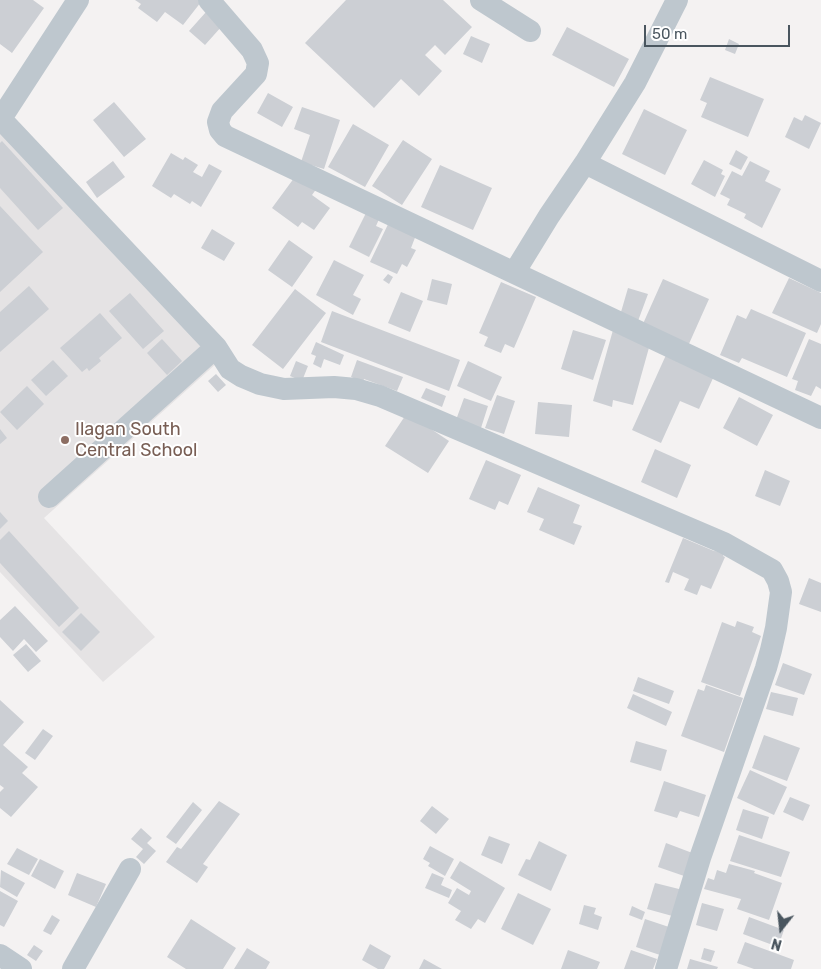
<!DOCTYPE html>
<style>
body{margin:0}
#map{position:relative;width:821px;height:969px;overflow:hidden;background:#f4f2f2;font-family:Rubik,sans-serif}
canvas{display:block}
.north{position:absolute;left:756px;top:904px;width:50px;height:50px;-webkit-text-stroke:4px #fff;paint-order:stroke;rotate:196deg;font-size:14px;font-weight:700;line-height:20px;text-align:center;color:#4a565f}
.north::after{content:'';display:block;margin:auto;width:18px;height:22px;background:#4a565f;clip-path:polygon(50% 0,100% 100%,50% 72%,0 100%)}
.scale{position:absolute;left:644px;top:25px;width:146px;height:22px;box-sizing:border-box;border:2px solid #4a565f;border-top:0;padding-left:6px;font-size:15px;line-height:18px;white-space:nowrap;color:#4a565f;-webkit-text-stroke:4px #fff;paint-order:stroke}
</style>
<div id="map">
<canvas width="821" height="969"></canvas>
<div class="north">N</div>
<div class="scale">50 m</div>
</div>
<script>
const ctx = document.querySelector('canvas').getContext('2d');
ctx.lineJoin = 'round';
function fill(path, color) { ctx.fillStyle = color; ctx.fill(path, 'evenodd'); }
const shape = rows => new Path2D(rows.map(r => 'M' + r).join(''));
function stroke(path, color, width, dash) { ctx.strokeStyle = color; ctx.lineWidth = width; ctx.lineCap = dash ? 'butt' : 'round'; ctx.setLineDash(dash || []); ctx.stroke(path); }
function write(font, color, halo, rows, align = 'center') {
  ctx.font = font + ' Rubik,sans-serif'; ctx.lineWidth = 4; ctx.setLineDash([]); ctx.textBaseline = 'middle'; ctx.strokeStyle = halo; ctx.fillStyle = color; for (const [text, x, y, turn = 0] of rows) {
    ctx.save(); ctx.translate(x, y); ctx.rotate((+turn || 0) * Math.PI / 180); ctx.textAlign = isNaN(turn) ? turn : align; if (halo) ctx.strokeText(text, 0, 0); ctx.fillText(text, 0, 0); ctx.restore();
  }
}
fill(shape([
 [0,126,217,363,44,518,155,637,103,682,0,572]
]), '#e5e3e4');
fill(shape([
 [0,0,33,0,44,8,12,53,0,44],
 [135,0,199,0,201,2,183,25,165,12,157,22,138,8,141,4],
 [346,0,443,0,472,27,445,55,435,45,425,55,442,71,419,96,401,79,374,108,305,43],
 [206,12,222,26,205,45,189,31],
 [567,27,629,59,614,87,552,55],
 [471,36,490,44,482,63,463,54],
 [729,39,739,44,735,54,725,50],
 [710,77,764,99,748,137,701,117,707,103,700,100],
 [268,93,293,107,282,127,257,113],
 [114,102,146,139,124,157,93,120],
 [302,107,340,120,324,169,301,162,310,135,294,129],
 [644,109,687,130,665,175,622,154],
 [805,115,821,123,809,149,785,137,794,117,802,121],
 [353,124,389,145,365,187,328,167],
 [403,140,432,159,402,205,372,186],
 [2,141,63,208,38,230,0,188,0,143],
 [736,150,748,157,741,170,729,164],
 [171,153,183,160,185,157,198,165,193,172,202,177,209,164,222,171,201,207,192,201,190,204,174,194,171,198,152,186],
 [704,160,723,170,721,174,725,176,715,197,691,184],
 [113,161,125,177,97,198,86,182],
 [750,161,770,171,765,181,781,189,762,228,744,218,746,214,727,205,730,199,720,194,732,171,742,176],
 [440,165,492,188,473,230,421,207],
 [297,174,317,188,312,195,330,208,314,230,302,222,298,227,272,208],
 [0,206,43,252,0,292],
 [367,211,380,217,376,226,383,229,369,257,349,247],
 [391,218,416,235,411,248,416,250,407,267,402,264,397,274,370,262],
 [212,229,235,243,224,261,201,248],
 [289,240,313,257,292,287,268,270],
 [334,260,364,275,353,295,361,299,353,315,316,295],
 [388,274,393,277,389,284,383,280],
 [789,278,821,293,821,324,817,333,772,313],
 [432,279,452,284,447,305,427,300],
 [663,279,709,299,688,346,642,326],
 [501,282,536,297,514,348,505,344,501,353,484,346,488,337,479,333],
 [29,286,49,309,0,352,0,312],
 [628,288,648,294,638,321,621,312],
 [295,289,326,313,283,369,252,345],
 [401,292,423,301,410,332,388,323],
 [130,293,164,331,143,349,109,311],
 [751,309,806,333,787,377,742,358,739,363,720,355,737,315,746,319],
 [332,311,460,360,449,391,321,342],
 [100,313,122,338,99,358,101,361,89,371,87,368,82,372,60,348],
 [573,330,606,340,593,380,561,369],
 [613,330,650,344,633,405,613,400,612,407,593,401],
 [162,339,182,361,167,375,147,353],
 [809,339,821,344,821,389,816,386,811,396,795,390,798,381,792,379],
 [316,342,344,355,340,365,324,359,321,368,313,364,316,356,311,354],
 [666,355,714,376,699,409,680,401,661,443,632,430],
 [53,360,68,376,46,396,31,380],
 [357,360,403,377,397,391,364,379,363,382,351,377],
 [296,361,308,366,302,381,290,376],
 [468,361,502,377,491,401,457,386],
 [216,374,226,385,218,392,208,381],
 [27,386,44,404,17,430,0,412],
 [426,388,446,396,442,407,421,398],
 [497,395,515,401,504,434,485,428],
 [739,397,773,415,757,446,723,428],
 [464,398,488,406,481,428,456,420],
 [538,402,572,405,569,437,535,434],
 [407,413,449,441,428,473,385,446],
 [0,429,7,438,0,444],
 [655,449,691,465,677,498,641,482],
 [486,460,521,475,508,505,499,501,495,510,469,499],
 [765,470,790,481,780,506,755,496],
 [538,487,580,505,573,523,582,526,574,545,539,530,544,519,527,512],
 [0,512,8,521,0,529],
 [9,531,79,608,59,627,0,563,0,540],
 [683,538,714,551,725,552,723,556,725,557,711,589,701,585,697,595,684,590,689,579,673,572,669,583,665,582],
 [809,578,821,583,821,612,799,604],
 [15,606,48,641,36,652,24,639,13,651,0,637,0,620],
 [81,613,100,632,81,651,62,632],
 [737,621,754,627,752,632,761,636,740,696,701,682,722,622,735,627],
 [26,644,41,661,28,672,13,655],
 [783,663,812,674,804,695,775,685],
 [638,677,674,691,669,704,633,691],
 [706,685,743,698,724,752,681,736,698,689,704,691],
 [771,692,798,698,793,716,766,709],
 [633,694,672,712,666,726,627,708],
 [0,700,24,722,3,745,28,767,22,773,38,787,11,817,0,808,0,792,4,788,0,785],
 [43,729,53,736,35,760,25,753],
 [764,735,800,748,787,781,752,768],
 [636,741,667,750,661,771,630,762],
 [750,770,787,787,774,815,737,798],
 [664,781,706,795,699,817,680,811,677,818,654,811],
 [790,797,810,805,803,821,783,812],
 [219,801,240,814,203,864,208,867,197,883,166,862,177,847,181,849],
 [193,802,202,810,176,844,166,837],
 [432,806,449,819,436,834,420,821],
 [743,809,769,817,762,839,736,830],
 [141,828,152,838,147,843,156,851,144,864,136,857,143,849,131,839],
 [739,835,790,852,781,877,730,861],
 [489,836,510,844,502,864,481,855],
 [539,841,567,855,551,891,518,875,526,859,530,860],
 [666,843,695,854,687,877,658,867],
 [430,846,454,859,445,876,428,866,430,863,423,859],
 [17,848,38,859,29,875,7,864],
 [40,859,64,871,55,889,31,876],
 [460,861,505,888,485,923,478,919,471,929,455,920,461,911,448,903,457,888,469,895,471,891,450,878],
 [729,864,755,871,754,873,782,883,769,920,737,909,741,899,704,889,708,878,714,880,717,870,726,873],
 [1,870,25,883,17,897,0,887],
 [77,873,106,884,96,907,68,895],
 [432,873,444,878,441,885,452,890,449,898,425,888],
 [655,883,683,890,676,917,647,909],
 [0,891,18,901,4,927,0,925],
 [518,893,551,909,533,945,501,929],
 [702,903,724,909,717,931,696,925],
 [584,905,596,908,594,914,602,917,598,930,579,924],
 [632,906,645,912,642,920,629,915],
 [52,915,60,920,51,935,43,931],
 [749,917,784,930,778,947,743,934],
 [191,919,236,948,223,969,186,969,167,957],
 [645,919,669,927,660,955,636,947],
 [745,942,794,960,791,969,754,969,737,963],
 [370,944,391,956,384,969,378,969,362,960],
 [34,945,43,951,36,961,27,955],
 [247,948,270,962,266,969,234,969],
 [704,948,715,951,711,962,701,959],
 [568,950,600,962,597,969,561,969],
 [631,950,657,959,653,969,624,969],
 [424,959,442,969,419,969],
 [690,959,718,967,717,969,687,969]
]), '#cccfd4');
stroke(shape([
 [209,0,252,50,258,63,256,74,222,111,218,122,220,130,225,136,821,418],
 [481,0,530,31],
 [1,119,216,347,230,369,241,376,260,384,284,389,334,387,356,389,380,396,724,543,772,570,778,581,781,592,776,628,771,650,766,668,700,858,666,969],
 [0,120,78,0],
 [585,163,821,281],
 [514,273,549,216,585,163,635,83,677,0],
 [49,497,216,347],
 [0,955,21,969],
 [73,969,130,869]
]), '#bec7ce', 22);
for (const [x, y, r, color] of [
 [65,440,5,"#8d6e63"]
]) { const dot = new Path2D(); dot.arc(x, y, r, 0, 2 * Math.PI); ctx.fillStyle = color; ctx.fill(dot); stroke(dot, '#fff', 2); }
write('18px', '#785e54', '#fff', [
 ["Ilagan South",75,430],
 ["Central School",75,451]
], 'left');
</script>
